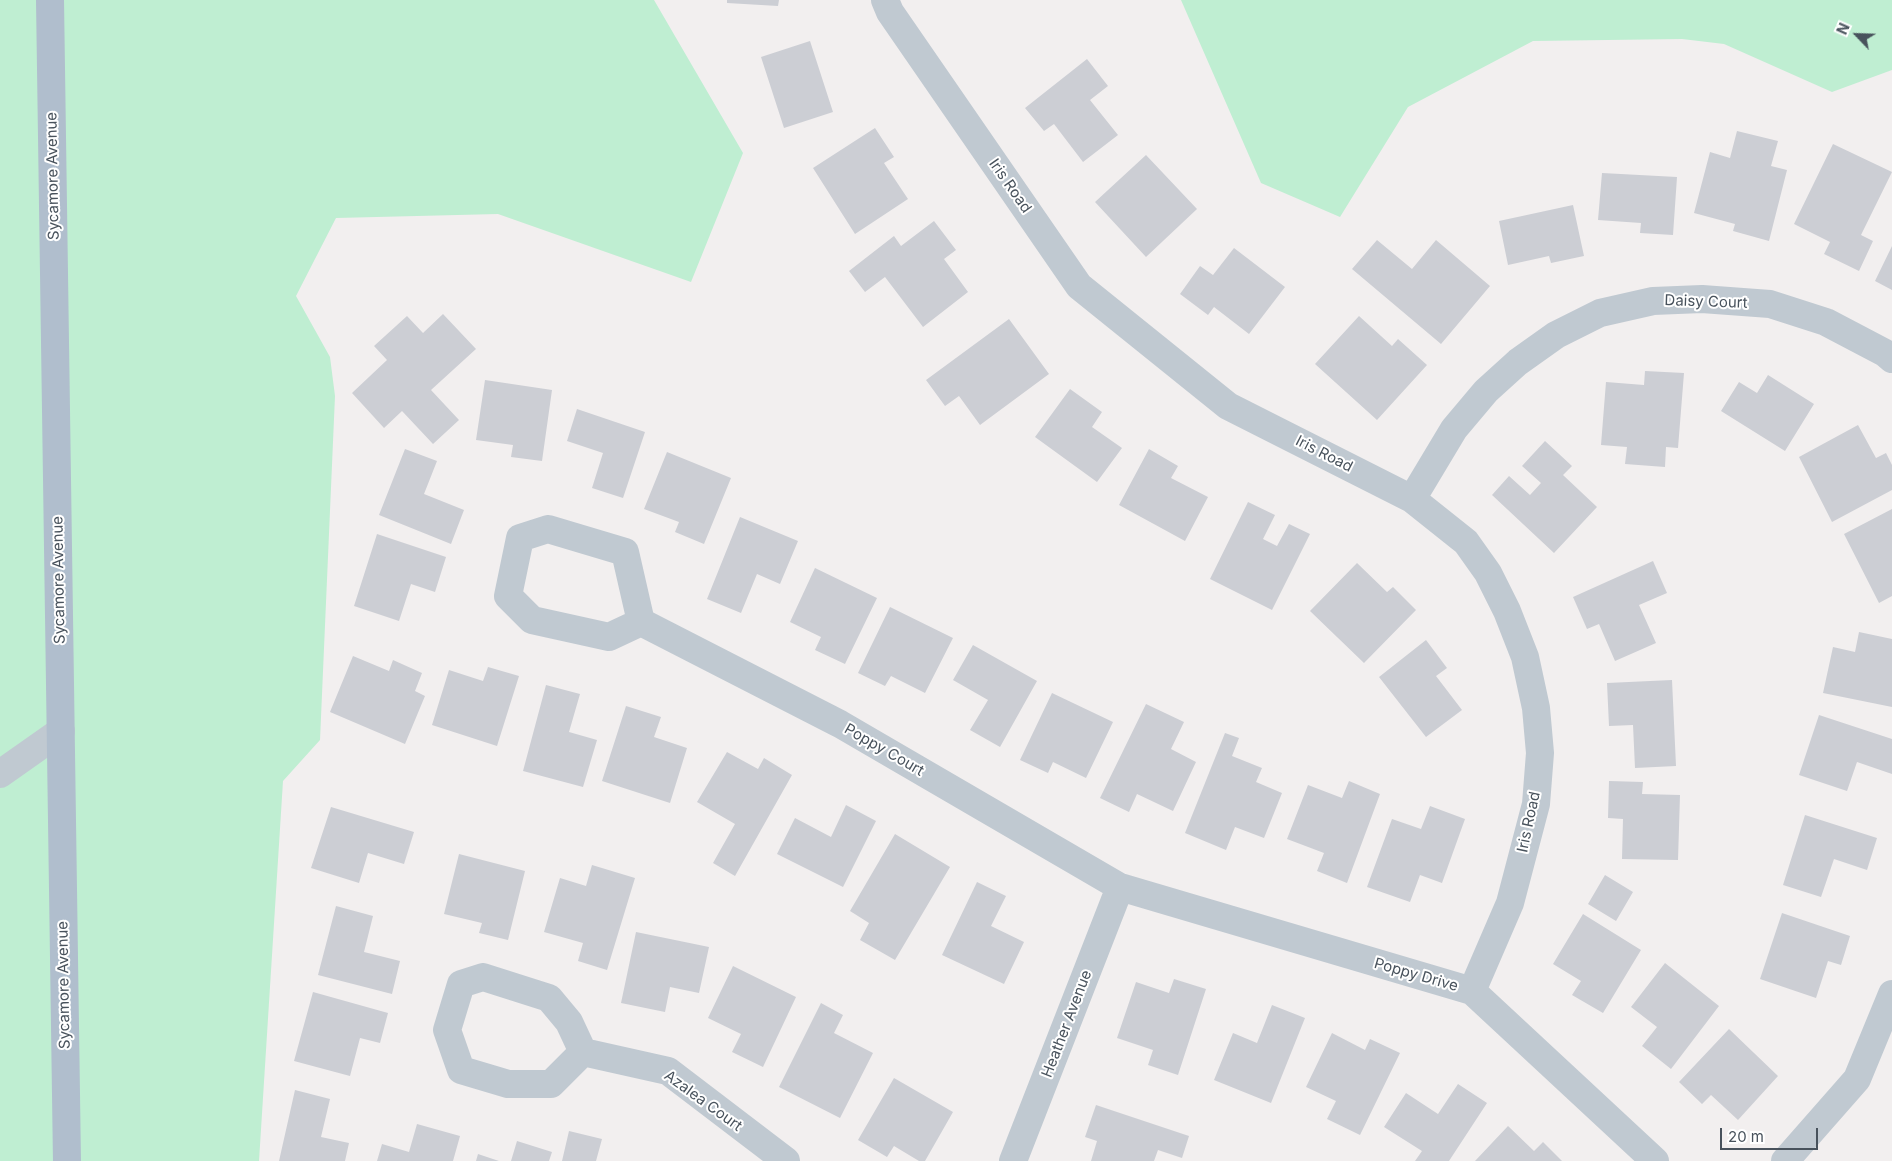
<!DOCTYPE html>
<style>
body{margin:0}
#map{position:relative;width:1892px;height:1161px;overflow:hidden;background:#f2efef;font-family:Inter,sans-serif}
canvas{display:block}
.north{position:absolute;left:1832px;top:10px;width:50px;height:50px;-webkit-text-stroke:4px #fff;paint-order:stroke;rotate:294deg;font-size:14px;font-weight:700;line-height:20px;text-align:center;color:#48525c}
.north::after{content:'';display:block;margin:auto;width:18px;height:22px;background:#48525c;clip-path:polygon(50% 0,100% 100%,50% 72%,0 100%)}
.scale{position:absolute;left:1720px;top:1128px;width:98px;height:22px;box-sizing:border-box;border:2px solid #48525c;border-top:0;padding-left:6px;font-size:15px;line-height:18px;white-space:nowrap;color:#48525c;-webkit-text-stroke:4px #fff;paint-order:stroke}
</style>
<div id="map">
<canvas width="1892" height="1161"></canvas>
<div class="north">N</div>
<div class="scale">20 m</div>
</div>
<script>
const ctx = document.querySelector('canvas').getContext('2d');
ctx.lineJoin = 'round';
function fill(path, color) { ctx.fillStyle = color; ctx.fill(path, 'evenodd'); }
const shape = rows => new Path2D(rows.map(r => 'M' + r).join(''));
function stroke(path, color, width, dash) { ctx.strokeStyle = color; ctx.lineWidth = width; ctx.lineCap = dash ? 'butt' : 'round'; ctx.setLineDash(dash || []); ctx.stroke(path); }
function write(font, color, halo, rows, align = 'center') {
  ctx.font = font + ' Inter,sans-serif'; ctx.lineWidth = 4; ctx.setLineDash([]); ctx.textBaseline = 'middle'; ctx.strokeStyle = halo; ctx.fillStyle = color; for (const [text, x, y, turn = 0] of rows) {
    ctx.save(); ctx.translate(x, y); ctx.rotate((+turn || 0) * Math.PI / 180); ctx.textAlign = isNaN(turn) ? turn : align; if (halo) ctx.strokeText(text, 0, 0); ctx.fillText(text, 0, 0); ctx.restore();
  }
}
fill(shape([
 [0,0,654,0,743,153,691,282,498,214,336,218,296,296,330,357,335,396,320,740,283,781,259,1161,0,1161],
 [1181,0,1892,0,1892,70,1832,92,1724,44,1682,39,1533,41,1408,107,1340,217,1261,183]
]), '#bfeed2');
fill(shape([
 [727,0,779,0,778,6,727,3],
 [810,41,833,112,784,128,761,57],
 [1087,59,1108,86,1090,100,1118,135,1083,162,1054,124,1044,131,1025,108],
 [875,128,894,157,884,163,908,199,855,234,813,168],
 [1737,131,1778,141,1771,166,1787,170,1769,241,1733,231,1735,224,1694,213,1710,152,1730,158],
 [1833,144,1892,172,1861,235,1873,241,1859,271,1824,254,1830,242,1794,224],
 [1146,155,1197,209,1146,257,1095,202],
 [1602,173,1677,177,1673,235,1640,233,1641,223,1598,220],
 [1573,205,1584,256,1551,263,1549,256,1508,265,1499,221],
 [934,221,956,250,944,259,968,292,923,327,885,277,865,292,849,271,894,236,901,246],
 [1377,240,1412,269,1436,240,1490,286,1441,344,1352,269],
 [1892,246,1892,290,1875,281],
 [1234,248,1285,287,1249,334,1214,307,1208,315,1180,294,1200,266,1213,275],
 [443,314,476,349,431,390,459,420,433,444,402,411,384,428,352,393,387,360,374,346,407,316,423,333],
 [1359,316,1392,346,1398,339,1427,365,1377,420,1315,364],
 [1009,319,1049,374,980,425,959,396,945,406,926,380],
 [1645,371,1684,373,1678,448,1666,447,1665,467,1625,464,1627,447,1601,445,1606,382,1644,385],
 [1768,375,1814,404,1785,451,1721,411,1739,382,1757,393],
 [485,380,552,390,542,461,511,457,513,445,476,440],
 [1070,389,1102,412,1092,427,1122,448,1097,482,1035,437],
 [577,409,645,432,623,498,592,488,603,453,567,441],
 [1858,425,1876,458,1886,453,1892,465,1892,490,1832,522,1799,457],
 [1545,441,1572,466,1563,475,1597,507,1554,553,1492,495,1509,476,1530,495,1541,483,1522,466],
 [405,449,437,461,424,494,464,510,451,544,379,515],
 [1149,449,1178,466,1171,478,1208,497,1185,541,1119,505],
 [667,452,731,478,704,544,675,532,679,522,644,509],
 [1248,502,1275,515,1263,539,1277,546,1289,524,1310,534,1272,610,1210,579],
 [1892,509,1892,596,1879,603,1844,534],
 [740,517,798,541,780,584,757,574,741,613,707,599],
 [377,534,446,557,435,592,411,584,399,621,354,606],
 [1653,561,1667,593,1639,605,1656,643,1615,661,1599,624,1587,629,1573,597],
 [1357,563,1387,592,1393,587,1416,610,1364,663,1310,611],
 [815,568,877,598,845,664,815,650,821,637,790,622],
 [890,607,953,638,925,693,891,676,885,686,858,673],
 [1859,632,1892,639,1892,707,1823,693,1833,647,1855,652],
 [1426,640,1447,668,1436,676,1462,710,1426,737,1379,677],
 [973,645,1037,681,1000,747,970,730,988,700,953,680],
 [353,656,389,671,393,660,422,673,415,691,425,696,405,744,330,712],
 [488,667,519,676,497,746,432,725,449,670,483,681],
 [1672,680,1676,766,1635,768,1633,725,1609,726,1607,683],
 [546,685,580,694,569,732,597,740,583,787,523,771],
 [1052,693,1113,722,1086,778,1053,762,1048,773,1020,760],
 [1146,704,1184,722,1171,749,1196,762,1173,811,1137,794,1129,812,1100,798],
 [626,706,661,717,654,737,687,748,670,803,602,781],
 [1819,715,1892,739,1892,774,1857,762,1847,791,1799,775],
 [1225,733,1239,738,1232,756,1262,768,1256,782,1282,793,1264,838,1235,827,1226,850,1185,833],
 [727,752,758,769,764,758,792,775,735,876,713,863,735,824,697,802],
 [1349,781,1380,794,1347,883,1317,871,1324,853,1287,839,1308,785,1342,798],
 [1609,781,1643,782,1642,794,1680,795,1678,860,1622,859,1623,819,1608,818],
 [846,805,876,821,843,887,777,854,795,818,831,837],
 [1430,806,1465,819,1442,883,1420,875,1410,902,1367,887,1392,819,1421,829],
 [331,807,414,832,404,864,368,853,359,883,311,868],
 [1805,815,1877,838,1867,870,1834,859,1821,897,1783,885],
 [895,834,950,867,895,960,860,940,869,923,850,911],
 [459,854,525,871,508,940,479,933,482,923,444,914],
 [592,865,635,878,607,970,578,961,583,943,544,932,560,878,586,886],
 [1605,875,1633,892,1616,921,1588,904],
 [977,882,1006,896,991,926,1024,942,1004,984,942,955],
 [336,906,373,916,364,952,400,961,392,994,318,975],
 [1782,913,1850,936,1841,965,1828,961,1816,998,1760,979],
 [1583,914,1641,950,1603,1013,1572,995,1581,981,1553,964],
 [636,932,709,947,699,993,670,987,665,1012,621,1003],
 [1665,963,1719,1006,1671,1069,1642,1046,1657,1027,1631,1007],
 [733,966,796,997,763,1067,732,1052,741,1034,708,1018],
 [1174,979,1206,989,1178,1075,1148,1065,1153,1050,1117,1038,1136,982,1169,993],
 [313,992,388,1013,380,1043,360,1038,350,1076,294,1061],
 [821,1003,843,1015,834,1033,873,1053,840,1118,779,1087],
 [1272,1005,1305,1018,1271,1103,1214,1080,1233,1033,1257,1043],
 [1729,1029,1778,1076,1738,1120,1711,1095,1702,1104,1679,1082],
 [1332,1033,1365,1050,1370,1039,1400,1053,1360,1135,1327,1119,1336,1101,1306,1087],
 [894,1078,953,1112,925,1161,919,1161,894,1146,887,1157,858,1140],
 [1458,1084,1487,1103,1449,1161,1415,1161,1422,1151,1384,1127,1406,1093,1438,1114],
 [295,1090,330,1099,321,1137,349,1143,345,1161,279,1161],
 [1096,1105,1189,1136,1182,1158,1158,1150,1154,1161,1091,1161,1097,1141,1085,1137],
 [417,1124,460,1136,453,1161,377,1161,382,1144,409,1152],
 [1508,1126,1534,1151,1543,1142,1562,1161,1475,1161],
 [569,1131,602,1139,596,1161,562,1161],
 [517,1141,552,1152,549,1161,511,1161],
 [478,1154,499,1161,476,1161]
]), '#ccced4');
stroke(shape([
 [885,0,890,12,1079,286,1228,406,1412,499,1466,542,1488,573,1507,611,1525,657,1536,708,1540,753,1536,804,1510,903,1472,991],
 [1412,499,1454,429,1486,391,1518,362,1556,335,1600,313,1653,301,1702,299,1770,304,1826,322,1885,353,1892,359],
 [548,529,625,552,641,622,609,637,532,620,508,596,520,538,548,529],
 [641,622,840,724,1120,887,1472,991,1655,1161],
 [0,774,61,731],
 [483,977,549,998,569,1022,583,1052,551,1084,508,1084,461,1070,447,1030,461,984,483,977],
 [583,1052,668,1071,786,1161],
 [1013,1161,1120,887],
 [1785,1161,1857,1079,1892,994]
]), '#c0c9d1', 28);
stroke(shape([
 [50,0,67,1161]
]), '#b0becd', 28);
write('15px', '#48525c', '#fff', [
 ["Sycamore Avenue",53,176,-91],
 ["Iris Road",1010,186,55],
 ["Daisy Court",1706,302,2],
 ["Iris Road",1324,454,27],
 ["Sycamore Avenue",59,580,-91],
 ["Poppy Court",884,750,30],
 ["Iris Road",1529,822,-78],
 ["Poppy Drive",1416,975,16],
 ["Sycamore Avenue",64,985,-91],
 ["Heather Avenue",1067,1024,-69],
 ["Azalea Court",703,1101,36]
]);
</script>
